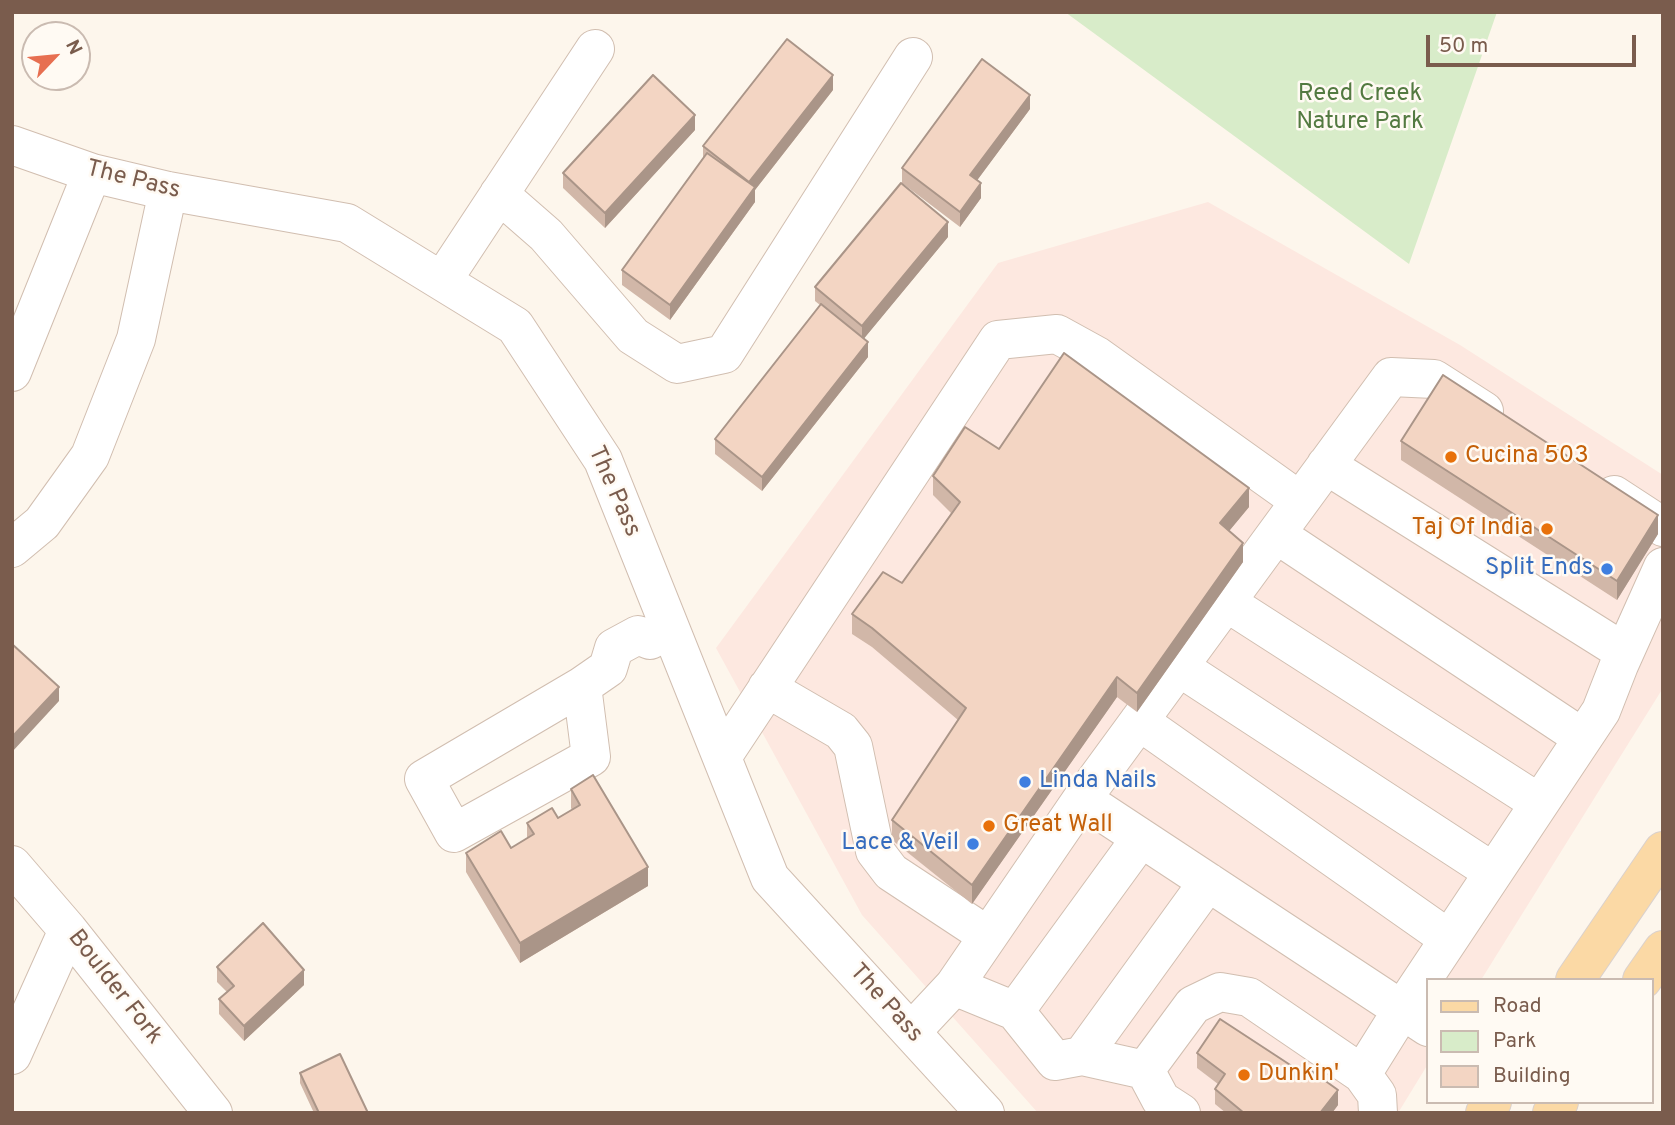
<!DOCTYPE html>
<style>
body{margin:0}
#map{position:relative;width:1675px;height:1125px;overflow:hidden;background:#fdf6ec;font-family:Overpass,sans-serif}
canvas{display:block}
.frame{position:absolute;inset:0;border:14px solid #7a5c4d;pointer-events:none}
.legend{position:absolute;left:1426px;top:978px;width:228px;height:126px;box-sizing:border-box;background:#fffaf3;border:2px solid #cabbb1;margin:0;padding:9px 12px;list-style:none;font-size:21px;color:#7a5c4d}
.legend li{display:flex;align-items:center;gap:14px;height:35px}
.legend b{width:35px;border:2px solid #cabbb1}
.north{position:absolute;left:21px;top:21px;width:70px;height:70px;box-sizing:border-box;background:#fffaf3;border:2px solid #cabbb1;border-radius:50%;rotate:64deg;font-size:19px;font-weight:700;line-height:28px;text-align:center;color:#7a5c4d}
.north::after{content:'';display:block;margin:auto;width:24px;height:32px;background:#e76f51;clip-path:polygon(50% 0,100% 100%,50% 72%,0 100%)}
.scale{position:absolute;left:1426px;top:35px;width:210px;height:32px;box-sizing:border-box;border:4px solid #7a5c4d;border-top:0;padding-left:9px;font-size:21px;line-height:24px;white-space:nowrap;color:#7a5c4d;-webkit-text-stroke:5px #fffaf3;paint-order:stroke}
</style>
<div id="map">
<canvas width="1675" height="1125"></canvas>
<div class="frame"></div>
<ul class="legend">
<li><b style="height:9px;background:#fbd9a5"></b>Road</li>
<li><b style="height:19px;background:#d8ecc9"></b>Park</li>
<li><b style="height:19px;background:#f3d5c3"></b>Building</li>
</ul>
<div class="north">N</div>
<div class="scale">50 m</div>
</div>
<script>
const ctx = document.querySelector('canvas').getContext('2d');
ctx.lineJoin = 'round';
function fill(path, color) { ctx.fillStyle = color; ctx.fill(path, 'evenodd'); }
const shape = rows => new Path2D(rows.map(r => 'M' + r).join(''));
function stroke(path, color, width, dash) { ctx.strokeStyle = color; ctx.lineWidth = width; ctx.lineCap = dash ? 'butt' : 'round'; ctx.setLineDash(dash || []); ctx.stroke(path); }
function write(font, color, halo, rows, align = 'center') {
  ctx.font = font + ' Overpass,sans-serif'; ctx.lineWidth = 5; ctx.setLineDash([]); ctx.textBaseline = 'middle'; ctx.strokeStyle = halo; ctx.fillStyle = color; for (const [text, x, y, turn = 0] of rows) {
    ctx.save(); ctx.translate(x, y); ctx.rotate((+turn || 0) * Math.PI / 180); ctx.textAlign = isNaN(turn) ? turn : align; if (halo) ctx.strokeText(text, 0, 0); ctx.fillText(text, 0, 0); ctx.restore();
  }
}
fill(shape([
 [1208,202,1460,345,1663,475,1663,688,1481,980,1428,980,1428,1064,1398,1113,1038,1113,862,915,716,648,998,263]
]), '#fde8e0');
fill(shape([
 [1065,12,1497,12,1409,264]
]), '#d8ecc9');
const minor = shape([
 [12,145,92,173,168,191,347,223,515,326,603,460,770,878,985,1113],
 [499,194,546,235,633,336,677,364,724,354,913,57],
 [442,281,595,49],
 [12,372,92,173],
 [1326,465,1624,652],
 [1614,495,1663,527],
 [1276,534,1583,738],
 [12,548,42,523,90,456,136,339,168,191],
 [1226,602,1539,803],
 [1179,667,1493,872],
 [582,686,591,757,454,833,424,779,582,686,608,668,614,648,638,635,650,640],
 [767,688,841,731,853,746,875,851,891,872,988,936],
 [1139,721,1449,939],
 [722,757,998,340,1057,334,1097,356,1300,501],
 [1082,799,1428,1027],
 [12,865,68,930,213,1113],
 [954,986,1015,1011,1055,1061,1082,1056,1208,882],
 [1015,1011,1141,838],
 [911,1032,954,986,1082,799,1391,377,1434,379,1484,411],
 [12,1055,68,930],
 [1082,1056,1145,1070,1161,1100,1181,1113],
 [1145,1070,1193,1005,1220,992,1249,997,1362,1074],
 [1378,1113,1377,1095,1362,1074,1402,1010,1601,711,1619,665,1663,567]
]);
const major = shape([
 [1575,980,1663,851],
 [1642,980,1663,950],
 [1485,1113,1492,1102],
 [1552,1113,1559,1102]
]);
stroke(minor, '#d1beb0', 40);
stroke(major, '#dad1cd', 40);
stroke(minor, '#fff', 38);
stroke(major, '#fbd9a5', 38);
fill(shape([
 [833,90,755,190,755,202,670,320,622,285,622,270,703,158,703,146],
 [1030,109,977,180,981,198,960,227,902,183,902,168],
 [695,130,605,228,563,188,563,173],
 [948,237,864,338,868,357,762,491,715,454,715,439,820,305,815,301,815,287],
 [1401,441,1658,534,1617,600,1401,460],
 [999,449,1249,507,1229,531,1243,562,1137,712,1117,697,972,904,892,840,892,820,958,720,872,647,852,634,852,614,902,583,951,513,933,495,933,476],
 [571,789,648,886,520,963,466,872,466,853,511,848,527,838,527,823,558,818,572,810,571,808],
 [217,967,304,985,244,1041,219,1014,219,999,227,992,217,982],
 [1197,1053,1338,1105,1332,1113,1226,1113,1215,1104,1215,1089,1218,1084,1197,1068],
 [300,1073,368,1113,314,1113,300,1083]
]), '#d1b7a8');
fill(shape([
 [833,75,833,90,755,190,755,202,670,320,670,305,749,195,749,182],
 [1030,95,1030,109,970,190,970,175],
 [695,115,695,130,605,228,605,213],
 [981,183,981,198,960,227,960,212],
 [948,222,948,237,862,341,862,326],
 [868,342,868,357,762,491,762,477],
 [1249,488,1249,507,1220,542,1220,523],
 [1658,515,1658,534,1617,600,1617,581],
 [1243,543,1243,562,1137,712,1137,693],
 [1117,677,1117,697,972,904,972,885],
 [59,687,59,701,12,752,12,737],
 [648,867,648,886,520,963,520,943],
 [304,970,304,985,244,1041,244,1026],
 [1338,1090,1338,1105,1332,1113,1320,1113]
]), '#aa9588');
const building = shape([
 [787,39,833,75,749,182,703,146,787,39],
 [982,59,1030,95,970,175,981,183,960,212,902,168,982,59],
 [653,75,695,115,605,213,563,173,653,75],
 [707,153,755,187,670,305,622,270,707,153],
 [901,183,948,222,862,326,815,287,901,183],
 [821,304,868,342,762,477,715,439,821,304],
 [1064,353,1249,488,1220,523,1243,543,1137,693,1117,677,972,885,892,820,966,708,872,628,852,614,883,572,902,583,960,502,933,476,965,427,999,449,1064,353],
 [1443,375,1658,515,1617,581,1401,441,1443,375],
 [12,644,59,687,12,737,12,644],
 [593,775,648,867,520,943,466,853,501,831,511,848,534,834,527,823,552,808,558,818,580,805,571,789,593,775],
 [263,923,304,970,244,1026,219,999,234,986,217,967,263,923],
 [1220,1019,1301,1072,1306,1067,1338,1090,1320,1113,1244,1113,1215,1089,1225,1074,1197,1053,1220,1019],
 [340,1054,368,1113,319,1113,300,1073,340,1054]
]);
fill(building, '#f3d5c3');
stroke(building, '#aa9588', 2);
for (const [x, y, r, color] of [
 [1451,457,7,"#e8710a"],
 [1547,529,7,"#e8710a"],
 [1607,569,7,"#3f7fe0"],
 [1025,782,7,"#3f7fe0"],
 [989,826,7,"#e8710a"],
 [973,844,7,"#3f7fe0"],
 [1244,1075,7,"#e8710a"]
]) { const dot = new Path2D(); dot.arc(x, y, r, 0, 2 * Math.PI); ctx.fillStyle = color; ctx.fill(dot); stroke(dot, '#fffaf3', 2.5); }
write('24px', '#537a41', '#fffaf3', [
 ["Reed Creek",1360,95],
 ["Nature Park",1360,123]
]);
write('24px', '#7a5c4d', '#fffaf3', [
 ["The Pass",133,181,14],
 ["The Pass",613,492,66],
 ["Boulder Fork",114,988,52],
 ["The Pass",885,1004,48]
]);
write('24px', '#c56008', '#fffaf3', [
 ["Cucina 503",1465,457],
 ["Taj Of India",1533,529,"right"],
 ["Great Wall",1003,826],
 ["Dunkin'",1258,1075]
], 'left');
write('24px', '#366cbe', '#fffaf3', [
 ["Split Ends",1593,569],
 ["Linda Nails",1039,782,"left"],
 ["Lace & Veil",959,844]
], 'right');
</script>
